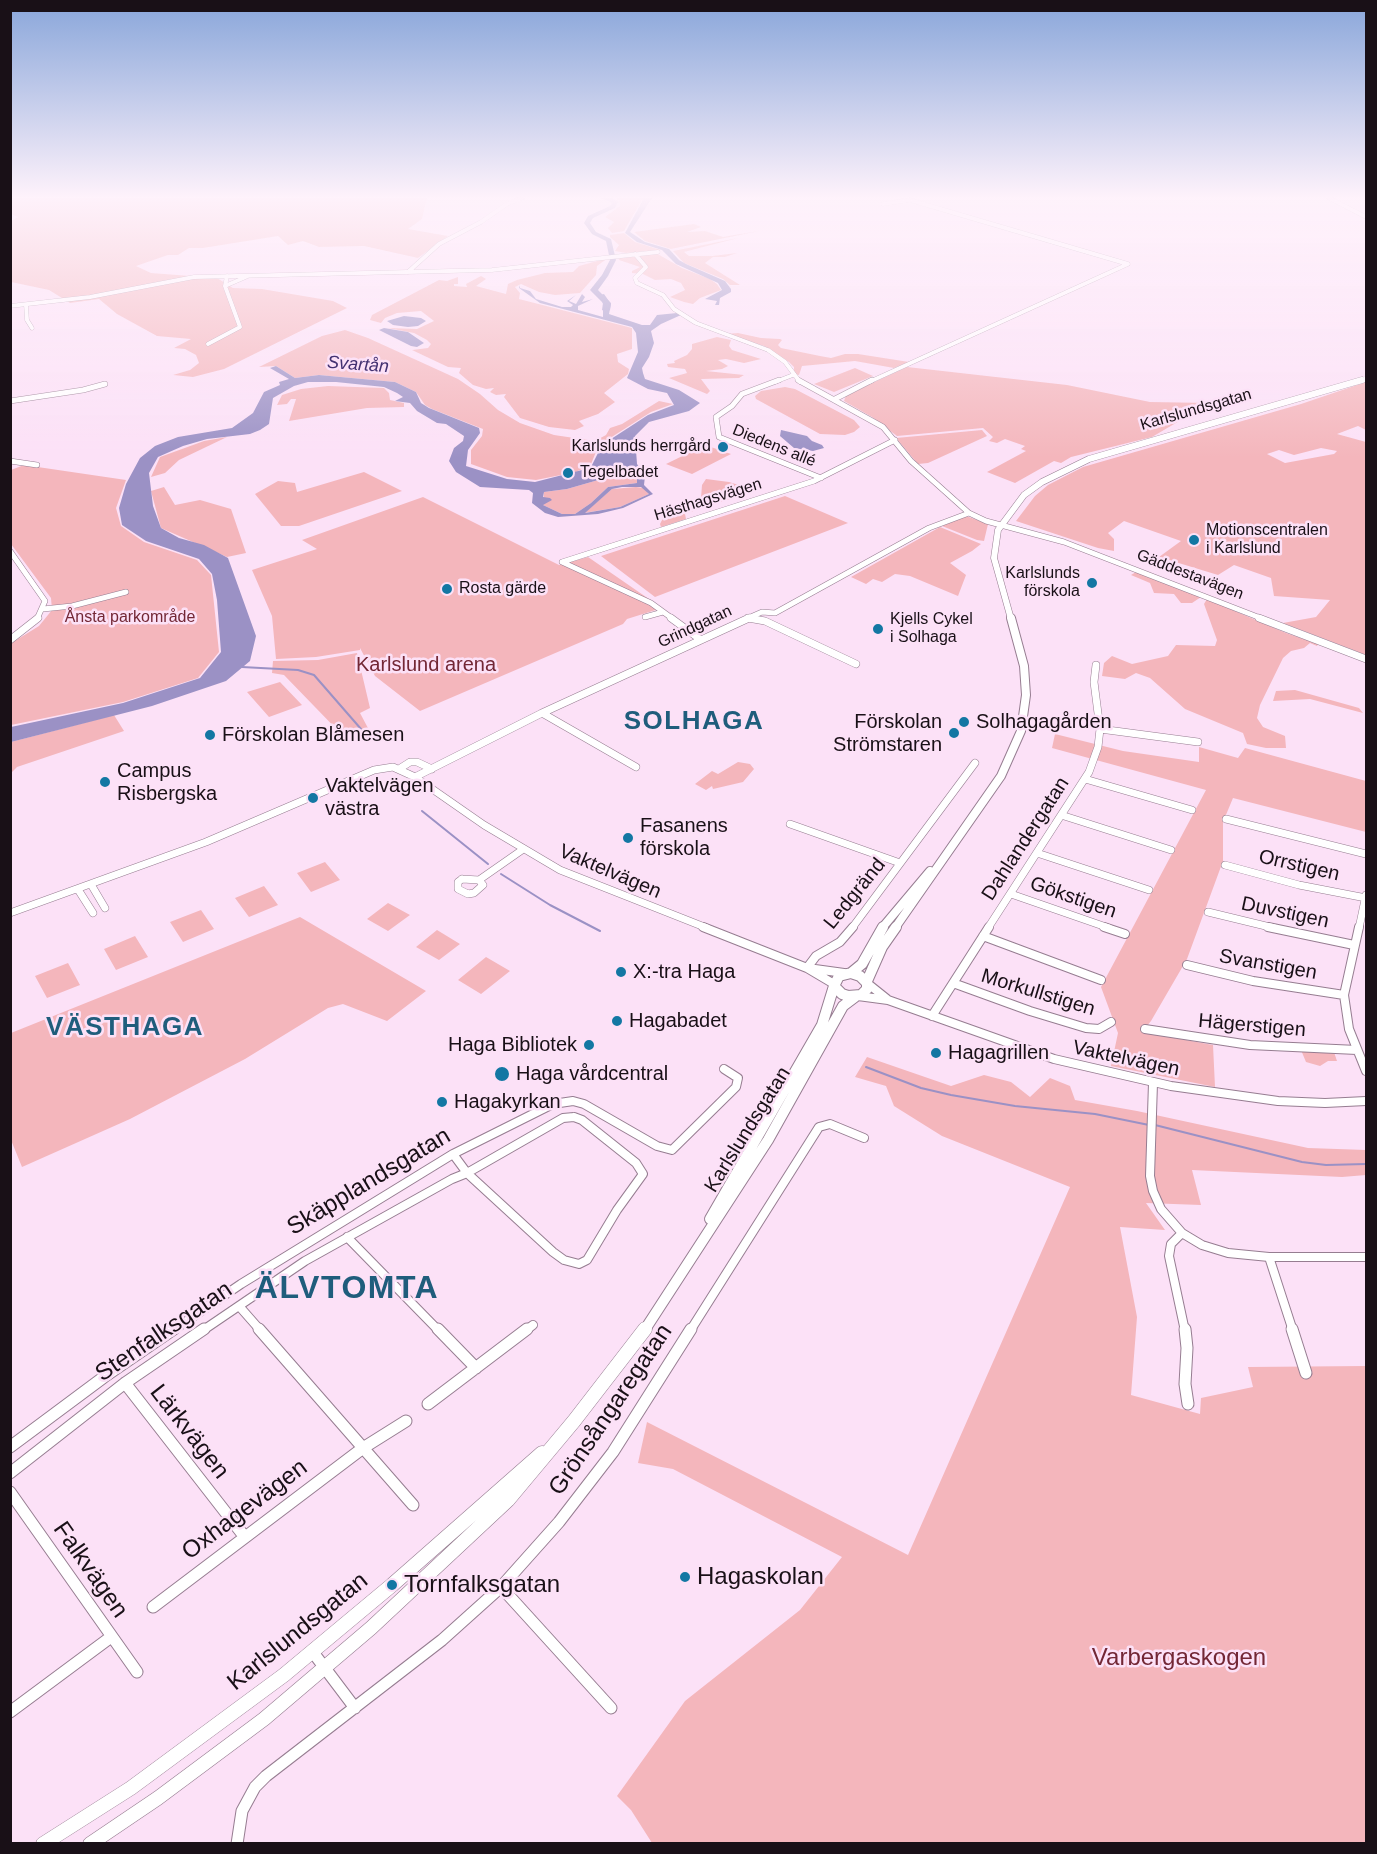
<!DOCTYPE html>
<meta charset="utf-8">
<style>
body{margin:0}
#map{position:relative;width:1377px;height:1854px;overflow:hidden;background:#fce1f7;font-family:Arial,sans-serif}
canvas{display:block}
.frame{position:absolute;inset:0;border:12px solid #191017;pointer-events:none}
</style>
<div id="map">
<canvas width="1377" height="1854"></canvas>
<div class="frame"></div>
</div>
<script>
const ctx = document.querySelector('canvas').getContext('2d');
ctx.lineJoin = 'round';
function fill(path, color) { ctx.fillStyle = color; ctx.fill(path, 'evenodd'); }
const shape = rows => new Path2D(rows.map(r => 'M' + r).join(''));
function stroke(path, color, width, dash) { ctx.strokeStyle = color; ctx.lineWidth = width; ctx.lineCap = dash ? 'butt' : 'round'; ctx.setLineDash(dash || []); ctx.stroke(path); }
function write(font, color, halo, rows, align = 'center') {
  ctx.font = font + ' Arial,sans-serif'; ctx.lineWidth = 5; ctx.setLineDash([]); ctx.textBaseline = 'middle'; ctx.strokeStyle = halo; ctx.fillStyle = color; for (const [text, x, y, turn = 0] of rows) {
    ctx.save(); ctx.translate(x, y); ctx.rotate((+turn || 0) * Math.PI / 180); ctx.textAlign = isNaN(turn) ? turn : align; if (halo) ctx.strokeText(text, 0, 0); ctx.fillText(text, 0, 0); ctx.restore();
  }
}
fill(shape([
 [10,198,427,198,422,219,408,229,448,236,418,258,364,246,319,247,303,241,288,245,278,236,203,248,189,248,178,255,168,255,136,266,151,273,217,278,233,288,262,289,333,301,347,308,224,369,193,377,173,375,190,370,199,363,196,355,185,349,174,348,191,339,157,336,117,314,99,299,70,303,49,290,11,282,11,221,18,217,11,214],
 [616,198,643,198,624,231,612,233,608,228,614,222,605,217,620,206,620,202],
 [694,224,701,227,687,232,705,231,723,237,759,231,671,249,645,241,634,232],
 [624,233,635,242,661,250,626,253,615,251,619,245,610,237,610,235],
 [738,238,684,252,689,256,712,256,737,253,725,257,713,257,705,263,740,285,730,285,723,279,684,263,673,251],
 [656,253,682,268,710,279,717,284,721,290,700,298,693,304,684,302,670,297,685,290,681,283,671,279,655,280,643,274,632,273,632,271,640,267,619,260,620,257],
 [608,258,597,266,596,275,580,293,555,295,539,292,521,284,515,287,520,293,519,299,632,328,632,349,617,354,618,362,629,369,628,374,604,393,615,402,598,414,579,421,584,426,575,430,549,427,520,418,504,397,506,394,496,395,490,392,494,388,486,389,473,385,459,373,461,368,448,367,412,350,428,348,431,344,427,340,414,333,388,328,417,329,434,321,421,311,397,313,385,318,381,323,370,320,372,315,439,280,447,281,458,277,458,284,454,284,454,286,467,287,466,284,481,276,486,279,476,286,506,294,508,284,517,280,545,273,573,272,579,266],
 [345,330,368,338,458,379,480,394,498,410,520,423,554,435,595,441,606,435,610,428,622,424,659,401,673,404,651,412,607,440,598,447,591,464,576,472,536,480,507,477,471,464,471,450,482,436,483,429,432,409,425,405,416,392,395,382,319,375,295,378,276,366,259,367,322,336],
 [738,333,761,338,780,339,782,340,778,345,781,348,820,356,831,358,845,354,858,354,909,362,894,368,855,361,802,366,799,375,794,374,794,367,789,362,764,346,724,334],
 [717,337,731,340,729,346,732,350,761,359,744,363,726,359,718,360,728,366,722,369,706,371,744,375,739,378,701,379,710,391,707,394,669,378,687,373,685,369,668,367,667,364,675,363,674,361,687,355,692,349,692,344],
 [907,367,1067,385,1150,402,1210,403,1152,437,1071,457,1061,463,1054,461,1015,483,987,472,1026,451,1021,449,1025,446,1005,439,997,443,989,441,993,437,983,428,897,436,872,417,844,401,846,395],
 [855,368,873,376,834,392,814,384],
 [1366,382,1366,430,1358,426,1337,434,1366,442,1366,655,1283,623,1316,617,1330,600,1274,596,1271,578,1234,565,1218,575,1159,557,1181,541,1124,521,1108,533,1114,539,1114,551,1098,548,1016,521,1035,496,1048,485,1083,467,1301,404],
 [1321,448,1337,451,1334,454,1285,463,1267,454,1279,450,1294,455],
 [328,386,384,388,389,393,390,400,404,403,404,407,367,408,289,421,296,399,291,399,287,404,277,405,282,395,301,389],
 [785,387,795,389,854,420,860,427,854,432,845,435,820,434,756,399,755,396,761,391],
 [982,430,987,436,928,463,918,464,896,438],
 [227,437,179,460,165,473,151,477,160,457,204,441],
 [705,445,731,454,692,474,666,464],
 [24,465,126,480,116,508,121,526,144,542,197,560,211,575,219,652,198,678,123,702,11,725,10,644,39,626,52,610,51,598,11,544,11,470],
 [633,470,637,474,637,483,608,487,591,503,575,514,562,514,543,505,544,492,567,489],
 [364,472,402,491,299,526,281,526,255,494,278,481,295,483,297,492],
 [706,479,729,482,755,490,746,495,716,503,709,501,701,498,702,485],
 [164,487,175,505,200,500,231,509,246,553,227,557,161,528,151,491],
 [636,487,644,488,649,494,620,507,584,513,612,489],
 [785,496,848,523,655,597,601,556],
 [423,497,559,565,588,557,662,608,627,619,623,624,420,711,375,676,360,648,360,650,316,657,276,659,272,616,252,570,317,549,302,540],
 [695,501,707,506,685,514,686,519,661,527,660,524,665,514],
 [966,516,988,524,984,541,977,540,942,526],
 [940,527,981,544,972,551,950,563,966,575,958,596,910,576,895,574,882,582,873,579,866,584,851,577],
 [1136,572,1201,597,1192,603,1181,603,1174,594,1154,593,1150,583,1131,575],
 [1207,599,1286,633,1318,644,1317,646,1310,643,1304,648,1291,651,1283,658,1260,705,1257,718,1263,727,1285,736,1286,748,1266,748,1247,744,1243,733,1185,709,1150,678,1136,673,1125,679,1102,676,1104,663,1112,656,1132,664,1168,656,1176,645,1215,646,1217,640,1204,604],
 [357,653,370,708,360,713,369,730,345,738,284,675,272,673,273,661,318,660],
 [280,682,302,705,269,717,247,692],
 [1295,690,1359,708,1363,713,1310,699,1273,701,1276,691],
 [114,715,124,731,17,767,11,773,11,742],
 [1055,734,1123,751,1199,762,1199,747,1238,758,1245,748,1366,781,1366,832,1233,798,1223,822,1223,861,1187,959,1151,1021,1142,1032,1213,1045,1215,1087,1111,1066,1118,1033,1101,987,1206,790,1052,748],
 [738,762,750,764,754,769,743,782,713,789,712,786,706,790,695,784,712,771,718,774],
 [325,862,340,880,311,892,297,873],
 [264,886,278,905,249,917,235,898],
 [388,903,410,915,388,931,367,919],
 [201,910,214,929,183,942,170,922],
 [300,917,426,991,387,1021,343,1004,328,1008,245,1059,130,1119,22,1167,11,1140,11,1033],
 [437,930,460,944,439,960,416,947],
 [135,936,148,957,116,970,104,949],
 [486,957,510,971,481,994,458,980],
 [68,963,80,985,47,998,35,976],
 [1301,1050,1334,1052,1337,1061,1328,1061,1320,1066,1306,1062],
 [867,1057,951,1086,984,1075,1011,1082,1030,1097,1050,1078,1070,1086,1075,1100,1137,1111,1308,1148,1366,1150,1366,1175,1342,1177,1192,1170,1201,1205,1146,1203,1165,1230,1120,1227,1137,1317,1131,1395,1200,1414,1201,1398,1253,1387,1248,1367,1366,1366,1366,1843,652,1843,631,1810,617,1796,685,1701,800,1610,842,1557,673,1469,638,1463,647,1422,908,1555,1070,1187,942,1136,894,1106,886,1086,855,1077]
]), '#f4b6bc');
fill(shape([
 [644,198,652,198,630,232,645,242,669,249,679,260,686,264,725,281,731,289,731,292,720,298,719,305,715,305,717,301,705,299,722,290,718,283,676,264,662,250,637,242,625,233],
 [520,285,520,288,530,291,536,299,562,307,571,307,573,305,567,301,576,295,569,301,576,304,582,294,585,297,582,302,593,299,578,306,578,310,603,317,603,304,600,295,604,294,611,304,609,314,642,325,650,325,657,315,677,313,681,315,661,324,651,331,654,343,649,357,642,368,643,373,645,379,679,390,700,403,689,411,649,422,635,436,637,464,645,476,644,485,653,494,623,508,598,514,558,517,545,513,532,503,533,493,529,490,480,487,456,472,449,461,454,448,463,441,464,436,446,424,437,423,417,411,410,403,395,401,403,397,397,393,384,387,336,382,308,382,294,386,273,398,269,424,260,430,250,434,207,439,183,446,158,457,149,473,153,506,161,528,179,538,204,545,228,558,256,636,250,661,226,681,152,706,11,742,11,727,123,703,200,678,221,652,217,600,212,574,199,559,146,541,122,525,119,508,126,484,140,458,155,446,178,437,232,428,253,413,264,392,280,385,279,382,289,379,270,368,276,366,295,378,319,375,395,382,416,392,421,403,429,408,479,428,480,433,468,450,466,466,507,479,535,482,586,469,592,465,600,449,608,441,648,415,674,405,667,393,648,389,627,378,638,352,636,333,632,327,540,303,519,288],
 [633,470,637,474,637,483,608,487,591,503,575,514,562,514,543,505,552,500,550,498,543,497,544,492,567,489],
 [622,487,641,487,649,494,620,507,585,513,612,489],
 [404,316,421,318,426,321,418,326,408,327,393,325,387,321],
 [384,328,408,332,424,343,417,347,411,346,379,330],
 [781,430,807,436,812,441,822,445,824,448,813,451,794,448,780,436]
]), '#9b91c5');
stroke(shape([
 [242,667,298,670,314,675,361,729],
 [422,811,488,864],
 [501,874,550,905,600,931],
 [866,1067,921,1088,951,1095,1015,1106,1095,1114,1149,1125],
 [1155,1125,1302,1162,1326,1165,1366,1164]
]), '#9b91c5', 2);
fill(shape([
 [601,198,611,198,618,202,615,208,593,218,590,223,596,232,611,239,616,260,608,276,598,290,611,303,610,310,606,312,602,310,603,303,590,290,602,275,610,260,606,241,592,234,584,223,588,216,610,206,612,203,601,198]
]), '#9b91c5');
const minorFar4 = shape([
 [1329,198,1366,217],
 [883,204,910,200,1128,264],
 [635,254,646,267,635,278,637,283,663,295,674,309,696,323,768,350,785,362,800,382],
 [408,272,439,244,481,222,507,204,522,198],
 [225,286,248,276],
 [26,305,27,320,32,328],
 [10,306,90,297,194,277,492,270,658,252],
 [208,344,240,327,225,286,227,276],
 [775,382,793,375],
 [869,382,1128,264]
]);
const minorFar3 = shape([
 [779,380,742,394,732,406,716,417,719,437,821,478],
 [798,380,883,427,911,461,969,513,986,521,1064,542,1263,619],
 [835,399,872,380],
 [10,401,83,390,105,384],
 [10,461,37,465],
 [10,551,45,601,37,619],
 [562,562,814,481,895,440],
 [562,562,651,603,673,619],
 [43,609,72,606,126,592],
 [645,617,663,612],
 [748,618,754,619],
 [746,619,762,612,775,613,929,528,969,513]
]);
const minorFar2 = shape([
 [671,618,701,640],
 [748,618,765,621,856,664],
 [1259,618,1366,659],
 [10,640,38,618],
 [542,713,636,767],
 [1100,729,1198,742],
 [399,769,410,762,417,762,432,769],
 [415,777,542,713,749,618],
 [1085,779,1192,810],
 [1061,815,1171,850],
 [1226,819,1366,854],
 [790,824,900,863],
 [1037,853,1149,890],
 [1225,865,1299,885,1366,898],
 [462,879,479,880,483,885,474,893,468,894,458,889,458,882,462,879],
 [479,880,522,850],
 [92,886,105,908],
 [79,891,93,913],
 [1011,894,1109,928],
 [1208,912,1274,928],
 [10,913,206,842,374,770,393,767,415,777,484,825,560,870,707,928],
 [852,928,975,763],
 [988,928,1089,772,1098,747,1100,729,1094,682,1096,665],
 [1359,928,1366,895]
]);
const minorFar1 = shape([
 [703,927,807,968,834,984],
 [1104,927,1125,934],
 [1268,927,1354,945],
 [1359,927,1344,995,1349,1029,1366,1071],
 [983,936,1101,980],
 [1187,965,1253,981,1344,995],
 [807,968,816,956,840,942,853,927],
 [815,969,844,973],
 [867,983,887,999],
 [953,983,1030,1011,1086,1028,1099,1029,1111,1022],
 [858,996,888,1000,1054,1059,1171,1086,1278,1101,1325,1103,1366,1101],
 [932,1016,989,927],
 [1145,1029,1250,1045,1357,1050],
 [1153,1083,1150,1176,1153,1191,1161,1209,1182,1233,1202,1245,1228,1253,1269,1257,1366,1257],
 [574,1117,582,1120,636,1163,643,1174,617,1210,587,1260,579,1264,564,1260,553,1252,467,1173,563,1118,574,1117],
 [453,1154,467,1173],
 [1182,1233,1171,1244,1169,1256,1185,1331],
 [347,1237,439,1331],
 [1269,1257,1293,1331],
 [239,1306,261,1331],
 [172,1331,241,1284,453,1154,553,1104,573,1101,584,1104,657,1146,672,1150,736,1087,738,1078,724,1069],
 [202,1331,305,1261,452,1179,467,1173],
 [525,1331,533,1325],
 [690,1331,819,1127,830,1124,864,1138]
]);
const minor = shape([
 [259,1329,413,1505],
 [438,1329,476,1368],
 [1185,1329,1187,1348,1185,1384,1188,1404],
 [1292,1329,1306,1373],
 [125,1383,244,1536],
 [428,1404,527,1329],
 [10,1447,104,1377,174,1329],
 [10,1473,125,1383,204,1329],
 [10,1492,137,1672],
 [501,1587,611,1708],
 [153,1607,363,1448,406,1421],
 [312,1651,355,1708],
 [10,1712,111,1637],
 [237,1844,242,1811,255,1787,266,1776,442,1640,501,1587,559,1522,613,1452,691,1329]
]);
const majorFar4 = shape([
 [1357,382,1366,379]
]);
const majorFar3 = shape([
 [1011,619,994,558,998,530,1024,495,1042,482,1089,459,1362,380]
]);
const majorFar2 = shape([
 [882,928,930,871],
 [895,928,1001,776,1021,731,1026,695,1024,666,1011,618]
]);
const majorFar1 = shape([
 [851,973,862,964,883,927],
 [851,973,860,976,867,983,867,989,861,995,848,996,842,994,834,986,839,976,851,973],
 [867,981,882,947,896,927],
 [710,1219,822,1025,834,986],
 [644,1331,768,1140,843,1006,855,997]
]);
const major = shape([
 [43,1844,131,1788,284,1675,392,1585,542,1453],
 [90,1844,158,1798,264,1719,371,1628,508,1500,574,1421,645,1329]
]);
stroke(minorFar4, '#967d91', 4.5);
stroke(minorFar3, '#967d91', 6);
stroke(minorFar2, '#967d91', 8);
stroke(minorFar1, '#967d91', 10);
stroke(minor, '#967d91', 13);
stroke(majorFar4, '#967d91', 5);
stroke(majorFar3, '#967d91', 7);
stroke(majorFar2, '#967d91', 10);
stroke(majorFar1, '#967d91', 12);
stroke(major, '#967d91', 15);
stroke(minorFar4, '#fff', 4);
stroke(minorFar3, '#fff', 5);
stroke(minorFar2, '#fff', 7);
stroke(minorFar1, '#fff', 8);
stroke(minor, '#fff', 11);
stroke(majorFar4, '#fff', 4.5);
stroke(majorFar3, '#fff', 6);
stroke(majorFar2, '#fff', 8);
stroke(majorFar1, '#fff', 10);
stroke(major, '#fff', 14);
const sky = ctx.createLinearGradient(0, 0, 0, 458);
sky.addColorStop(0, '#89a6da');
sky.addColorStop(0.43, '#fef2fb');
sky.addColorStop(1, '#fef2fb00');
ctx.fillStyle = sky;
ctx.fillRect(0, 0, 1377, 458);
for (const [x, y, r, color] of [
 [723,447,6,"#1377a3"],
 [568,473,6,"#1377a3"],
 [1194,540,6,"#1377a3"],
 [1092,583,6,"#1377a3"],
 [447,589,6,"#1377a3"],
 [878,629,6,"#1377a3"],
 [964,722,6,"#1377a3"],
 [954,733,6,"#1377a3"],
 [210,735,6,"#1377a3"],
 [105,782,6,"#1377a3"],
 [313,798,6,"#1377a3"],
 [628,838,6,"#1377a3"],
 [621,972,6,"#1377a3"],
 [617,1021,6,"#1377a3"],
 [589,1045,6,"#1377a3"],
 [936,1053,6,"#1377a3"],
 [502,1074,8,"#1377a3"],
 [442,1102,6,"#1377a3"],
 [685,1577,6,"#1377a3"],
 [392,1585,6,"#1377a3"]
]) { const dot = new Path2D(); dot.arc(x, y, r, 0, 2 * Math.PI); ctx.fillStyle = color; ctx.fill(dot); stroke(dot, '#fce1f7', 2); }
write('16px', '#191017', '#fce1f7', [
 ["Karlslundsgatan",1196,410,-16],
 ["Diedens allé",774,446,22],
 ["Hästhagsvägen",708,500,-17],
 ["Gäddestavägen",1190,575,21],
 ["Grindgatan",695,627,-25]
]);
write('16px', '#191017', '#fce1f7', [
 ["Karlslunds herrgård",711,447,"right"],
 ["Tegelbadet",580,473],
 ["Motionscentralen",1206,531],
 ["i Karlslund",1206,549],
 ["Karlslunds",1080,574,"right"],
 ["förskola",1080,592,"right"],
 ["Rosta gärde",459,589],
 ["Kjells Cykel",890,620],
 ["i Solhaga",890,638]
], 'left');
write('16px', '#732735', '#fce1f7', [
 ["Ånsta parkområde",130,618]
]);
write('italic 18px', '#443272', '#fce1f7', [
 ["Svartån",358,365,4]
]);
write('20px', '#732735', '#fce1f7', [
 ["Karlslund arena",426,665]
]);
write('20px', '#191017', '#fce1f7', [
 ["Förskolan",942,722,"right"],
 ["Strömstaren",942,745,"right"],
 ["Solhagagården",976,722],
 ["Förskolan Blåmesen",222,735],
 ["Campus",117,771],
 ["Risbergska",117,794],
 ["Vaktelvägen",325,786],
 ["västra",325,809],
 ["Fasanens",640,826],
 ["förskola",640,849],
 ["X:-tra Haga",633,972],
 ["Hagabadet",629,1021],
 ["Haga Bibliotek",577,1045,"right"],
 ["Hagagrillen",948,1053],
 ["Haga vårdcentral",516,1074],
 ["Hagakyrkan",454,1102]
], 'left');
write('20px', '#191017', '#fce1f7', [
 ["Dahlandergatan",1026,839,-57],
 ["Orrstigen",1299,866,13],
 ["Vaktelvägen",610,872,23],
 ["Ledgränd",855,894,-51],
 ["Gökstigen",1073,898,19],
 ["Duvstigen",1285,913,12],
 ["Svanstigen",1268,965,10],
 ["Morkullstigen",1038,993,17],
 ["Hägerstigen",1252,1026,5],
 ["Vaktelvägen",1126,1059,12],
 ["Karlslundsgatan",748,1130,-58]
]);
write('24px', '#191017', '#fce1f7', [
 ["Skäpplandsgatan",369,1182,-31],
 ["Stenfalksgatan",164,1332,-34],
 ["Grönsångaregatan",611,1410,-56],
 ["Lärkvägen",189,1432,52],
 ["Oxhagevägen",245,1510,-37],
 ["Falkvägen",90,1570,55],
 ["Karlslundsgatan",298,1632,-39]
]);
write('24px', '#191017', '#fce1f7', [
 ["Hagaskolan",697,1577],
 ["Tornfalksgatan",404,1585]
], 'left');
write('24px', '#732735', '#fce1f7', [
 ["Varbergaskogen",1179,1658]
]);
ctx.letterSpacing = '1.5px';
write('bold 26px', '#1f5d7c', '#fce1f7', [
 ["SOLHAGA",694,722],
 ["VÄSTHAGA",125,1028]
]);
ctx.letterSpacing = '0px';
ctx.letterSpacing = '1.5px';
write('bold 32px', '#1f5d7c', '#fce1f7', [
 ["ÄLVTOMTA",347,1289]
]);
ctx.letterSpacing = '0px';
</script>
